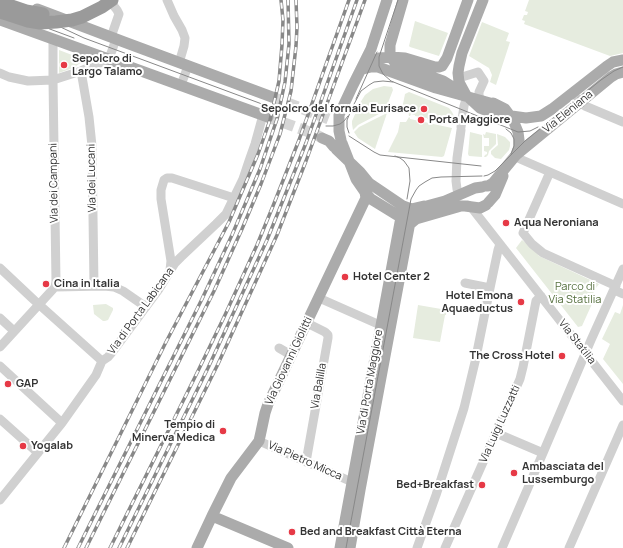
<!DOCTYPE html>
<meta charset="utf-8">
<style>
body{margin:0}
canvas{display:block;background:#fff}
</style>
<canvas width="623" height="548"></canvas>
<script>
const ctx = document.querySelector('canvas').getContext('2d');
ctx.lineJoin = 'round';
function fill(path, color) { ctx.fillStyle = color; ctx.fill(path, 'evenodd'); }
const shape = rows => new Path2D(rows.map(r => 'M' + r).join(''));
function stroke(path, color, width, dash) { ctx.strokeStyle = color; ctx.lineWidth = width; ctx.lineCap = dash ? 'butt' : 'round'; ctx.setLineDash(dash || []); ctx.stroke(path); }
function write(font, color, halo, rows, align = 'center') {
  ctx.font = font + ' Manrope,sans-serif'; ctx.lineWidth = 4; ctx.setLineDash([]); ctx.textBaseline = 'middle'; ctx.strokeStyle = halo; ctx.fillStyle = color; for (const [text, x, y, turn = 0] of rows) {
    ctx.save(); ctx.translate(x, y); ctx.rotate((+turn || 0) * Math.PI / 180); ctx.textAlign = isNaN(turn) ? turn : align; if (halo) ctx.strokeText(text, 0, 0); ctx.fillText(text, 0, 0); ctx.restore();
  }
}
fill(shape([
 [529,0,623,0,623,53,610,56,524,24,525,21,522,20,524,15,527,15,528,12,525,11],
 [415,21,448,33,439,56,410,47,409,46],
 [482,22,509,33,506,41,510,42,496,85,490,82,492,75,489,68,469,56],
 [59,50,85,60,73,68,59,73],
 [384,86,392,87,393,90,386,108,385,109,379,107,376,113,379,114,358,125,353,130,352,124,352,121,360,103,365,95,373,89],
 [409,92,449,108,452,112,454,116,453,125,440,122,440,121,435,120,434,121,427,119,427,118,415,116,415,115,411,114,410,116,409,116,408,111,403,104,405,94],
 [387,113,375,149,358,138,354,132,359,127],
 [409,117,410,118,410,119,452,128,444,156,442,157,388,152,398,132,400,122,406,122],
 [470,132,482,135,482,157,469,156,468,154],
 [486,132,496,134,496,144,489,151,488,155,486,157,484,157,485,155,487,154,487,152,484,151,484,146,489,146,489,138,484,138,483,134,485,135],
 [497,134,505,137,510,142,510,146,509,150,501,159,495,158,491,154,491,151,498,145],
 [522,240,534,249,539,256,599,284,593,292,596,295,582,326,578,327,516,248],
 [106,304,113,308,113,310,108,320,105,321,103,321,94,314,93,305],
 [418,305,447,310,446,315,445,315,440,342,413,338],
 [623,305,623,384,603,359,610,344,602,339,615,312,620,314]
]), '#e6ecdf');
stroke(shape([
 [272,97,329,119],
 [268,117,315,134,322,138]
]), '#d6d6d6', 11, [11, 5.5]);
stroke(shape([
 [109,0,117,10,119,14,111,37],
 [167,0,174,16,182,30,185,38,184,46,179,63],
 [53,39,53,80,81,71,109,59,116,39],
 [81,71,89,117,92,146,94,286],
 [0,73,9,77,28,81,53,80,56,282,55,287],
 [459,78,478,72,484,81,479,92,479,97,482,100],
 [181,85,188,66],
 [573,94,580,102,585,106,623,122],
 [461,127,464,106,467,96],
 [520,159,623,204],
 [550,172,523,233,532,244,543,253,616,286],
 [459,195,457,189,456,181,457,158,461,130],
 [468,205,471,207,623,401],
 [0,268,34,300,102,361],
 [170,270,171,261,161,199,161,190,164,180,167,178,172,178,234,198],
 [465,283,490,288],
 [55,287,104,286,114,287,123,291,146,307],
 [614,290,623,294],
 [319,298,380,325],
 [0,318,14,331],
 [0,347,55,287],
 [279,348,291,355],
 [0,366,62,423],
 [0,419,38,453],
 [496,433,543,453],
 [259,441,352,482],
 [306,462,328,338,328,335,325,332,307,323],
 [0,500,62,423,96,375,102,361,108,357,113,351,159,289,175,263,181,257,216,224,226,214,243,179,249,161,255,144,263,115],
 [417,548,436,495,464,408,475,362,490,288,498,250,500,244],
 [445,548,520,379,523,367,535,306,536,301,541,296],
 [502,548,543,453,591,340,623,269],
 [569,548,623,425]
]), '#d0d0d0', 9);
stroke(shape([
 [403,0,390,45,390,53,393,60,396,64,401,66,443,81,467,96,480,108,488,111],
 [37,9,124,42,272,97],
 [0,20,53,39,268,117],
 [361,69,367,64,372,61,379,58,391,57,405,58,435,67,439,67,442,66,447,58,468,0],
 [363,69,371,67,378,67,436,88,490,103],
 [466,95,459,82,458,73,459,66,462,53,483,0],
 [491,112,497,114,526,118,541,116,552,109,607,66,613,62,623,60],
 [322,138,329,141,334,147],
 [341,140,339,131,339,115,353,85,371,49,387,0],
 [342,143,356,179,365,192,371,199,397,215,407,218],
 [336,149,360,172,369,183,403,206,411,209,424,206],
 [516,155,611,77,616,74,623,72],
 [485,186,488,186,493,183,516,155,519,147,519,140,518,132,513,120,505,109,493,103],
 [488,203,495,195,503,176],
 [410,224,416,219,461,206,465,206,480,208,486,205],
 [212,516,288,548],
 [197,548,212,516,231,478,259,441,261,432,265,413,268,404,364,202,366,198,365,192],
 [340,548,401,217],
 [350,548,360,490,410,222,415,213,423,207,445,201,475,188,482,187]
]), '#ababab', 11);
stroke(shape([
 [398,0,379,57,379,66,383,74,391,81,485,119],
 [0,6,54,24,84,38,270,107],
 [24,18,39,25,74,38],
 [356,99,377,52],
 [488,120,518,132,530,131,538,127],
 [326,126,333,126,340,124,344,121,348,116],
 [506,129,511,133,514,139,514,146,511,154],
 [349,133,347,127,347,120,353,106,361,91,369,85,374,82,383,81,393,82],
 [349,136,374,152,380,155,481,166],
 [395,156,400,158,404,161,409,168,410,181,407,199],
 [484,176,488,175,495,171,525,141,601,80,614,71,623,67],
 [346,548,411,199,416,190,419,186,425,182,432,178,441,177,482,176]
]), '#888', 1);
const rail = shape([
 [64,548,166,342,229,222,258,154,270,120,279,81,282,45,283,20,281,0],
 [78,548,202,299,232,235,260,169,277,119,285,82,289,44,288,0],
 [86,548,214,291,242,229,261,184,280,134,291,91,296,46,297,27,296,0],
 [110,548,198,371,225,315,257,245,273,206,299,140,349,0],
 [119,548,208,368,267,240,306,143,357,0],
 [127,548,218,364,277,235,306,161,365,0]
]);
stroke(rail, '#888', 3.5);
stroke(rail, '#fff', 2, [6]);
stroke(shape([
 [0,2,26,11,43,14],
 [0,12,28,21,40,23,56,22,72,20,82,17,102,7,112,0]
]), '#9a9a9a', 13);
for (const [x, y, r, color] of [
 [64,65,4,"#e63946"],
 [424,109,4,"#e63946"],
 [421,120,4,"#e63946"],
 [506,223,4,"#e63946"],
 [345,277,4,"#e63946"],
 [46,284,4,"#e63946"],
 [521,302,4,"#e63946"],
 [562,356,4,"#e63946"],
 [8,384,4,"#e63946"],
 [223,431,4,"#e63946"],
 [23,446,4,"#e63946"],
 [514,473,4,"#e63946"],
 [482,485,4,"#e63946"],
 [292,532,4,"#e63946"]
]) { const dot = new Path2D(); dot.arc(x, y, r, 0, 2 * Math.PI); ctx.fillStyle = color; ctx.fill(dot); stroke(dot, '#fff', 1.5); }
write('bold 11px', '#333', '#fff', [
 ["Sepolcro di",72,59],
 ["Largo Talamo",72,72],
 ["Sepolcro del fornaio Eurisace",416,109,"right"],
 ["Porta Maggiore",429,120],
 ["Aqua Neroniana",514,223],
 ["Hotel Center 2",353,277],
 ["Cina in Italia",54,284],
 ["Hotel Emona",513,296,"right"],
 ["Aquaeductus",513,309,"right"],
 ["The Cross Hotel",554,356,"right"],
 ["GAP",16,384],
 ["Tempio di",215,425,"right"],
 ["Minerva Medica",215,438,"right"],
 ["Yogalab",31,446],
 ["Ambasciata del",522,467],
 ["Lussemburgo",522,480],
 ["Bed+Breakfast",474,485,"right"],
 ["Bed and Breakfast Città Eterna",300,532]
], 'left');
write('11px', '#333', '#fff', [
 ["Via Eleniana",568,112,-39],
 ["Via dei Lucani",92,178,-91],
 ["Via dei Campani",54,183,-91],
 ["Via di Porta Labicana",141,311,-54],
 ["Via Statilia",577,342,52],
 ["Via Giovanni Giolitti",289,361,-65],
 ["Via di Porta Maggiore",370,382,-80],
 ["Via Balilla",319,386,-80],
 ["Via Luigi Luzzatti",500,424,-66],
 ["Via Pietro Micca",305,461,24]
]);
write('11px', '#56703f', '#fff', [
 ["Parco di",575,287],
 ["Via Statilia",575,300]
]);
</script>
